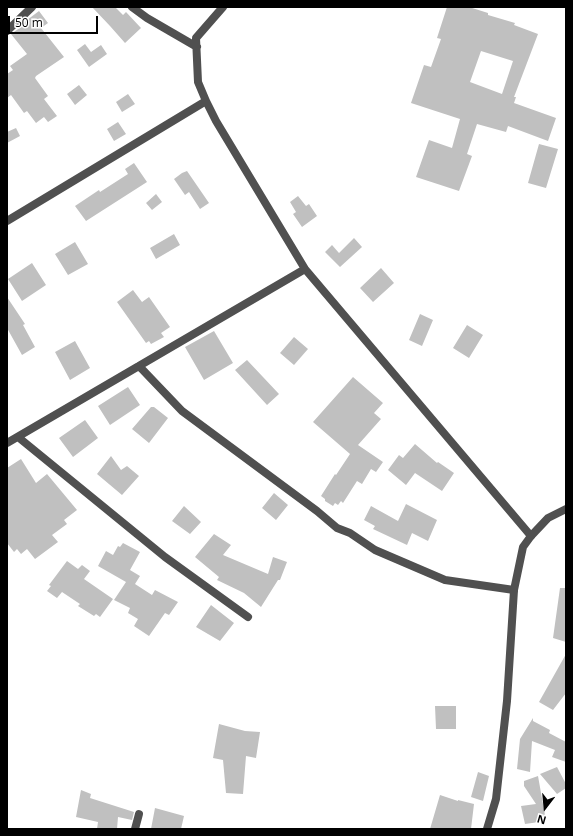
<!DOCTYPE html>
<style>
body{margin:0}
#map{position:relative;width:573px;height:836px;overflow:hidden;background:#fff;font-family:"Open Sans",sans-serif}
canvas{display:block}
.frame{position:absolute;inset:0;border:8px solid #000;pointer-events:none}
.north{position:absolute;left:525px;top:788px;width:40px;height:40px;-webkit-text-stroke:3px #fff;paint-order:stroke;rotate:196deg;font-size:11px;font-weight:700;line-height:16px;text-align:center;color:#000}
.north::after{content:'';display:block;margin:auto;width:14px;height:18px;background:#000;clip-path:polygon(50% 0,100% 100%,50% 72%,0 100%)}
.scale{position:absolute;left:8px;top:16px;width:90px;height:18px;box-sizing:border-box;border:2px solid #000;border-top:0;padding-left:5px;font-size:12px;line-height:14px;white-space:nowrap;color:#000;-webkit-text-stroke:3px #fff;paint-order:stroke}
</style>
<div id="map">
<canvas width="573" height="836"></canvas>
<div class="frame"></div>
<div class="north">N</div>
<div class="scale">50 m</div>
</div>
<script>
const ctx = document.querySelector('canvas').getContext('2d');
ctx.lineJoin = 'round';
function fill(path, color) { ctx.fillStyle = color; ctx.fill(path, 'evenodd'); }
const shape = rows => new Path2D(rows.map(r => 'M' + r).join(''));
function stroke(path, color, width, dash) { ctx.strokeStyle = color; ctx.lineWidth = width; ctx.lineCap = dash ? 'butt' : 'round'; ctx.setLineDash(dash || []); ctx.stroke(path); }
fill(shape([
 [92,7,115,7,123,15,126,12,141,28,125,43,110,26],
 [447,7,469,7,488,13,488,15,515,23,514,25,538,34,514,97,516,97,514,103,556,118,548,141,508,126,506,132,477,124,467,154,472,156,459,191,416,177,429,140,452,148,460,119,411,103,424,65,431,67,441,39,437,38],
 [481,51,513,61,502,94,470,82],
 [39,11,48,23,41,28,64,57,36,76,35,78,48,96,44,99,57,116,48,122,44,117,36,123,27,111,24,113,11,95,7,98,7,74,13,70,10,66,27,54,11,34,24,25,23,23],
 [85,44,91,52,101,45,107,54,89,67,77,50],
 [79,85,87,95,75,105,67,94],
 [128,94,135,104,122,112,116,102],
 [118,122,126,134,114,141,107,129],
 [16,128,20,136,7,143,7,132],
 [539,144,558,149,546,188,528,183],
 [134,163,147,182,86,221,75,206,99,190,100,192,128,174,125,169],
 [187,171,209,203,200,209,189,192,185,195,174,179,182,173],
 [156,194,162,202,152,210,146,203],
 [298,196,306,206,309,204,317,216,302,227,293,214,296,212,290,202],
 [174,234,180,245,156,259,150,248],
 [354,238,362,247,340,267,325,252,332,245,339,253],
 [75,242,88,264,68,275,55,254],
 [32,263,46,285,22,301,8,279],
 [381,268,394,283,373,302,360,288],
 [133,290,142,302,149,297,170,327,161,333,164,337,151,344,149,341,146,343,117,302],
 [7,297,25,324,23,325,35,347,22,355,7,328],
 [420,314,433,320,422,346,409,340],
 [467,325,483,335,469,358,453,348],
 [214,331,233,363,204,380,185,347],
 [294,337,308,349,294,365,280,353],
 [75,341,90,368,70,380,55,352],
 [247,360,279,394,267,405,235,370],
 [353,377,383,403,374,413,381,419,358,445,383,462,376,472,371,469,362,484,357,481,343,503,341,501,338,505,335,503,333,506,325,501,325,499,321,496,335,474,336,475,350,454,313,422],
 [128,387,140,405,110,425,98,406],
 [151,407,154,407,168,418,149,443,132,429],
 [85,420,98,438,73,457,59,438],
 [415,444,437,463,438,462,454,473,442,491,415,473,406,485,388,470,399,455,403,458],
 [111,456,121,470,127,466,139,476,122,495,97,474],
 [21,459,36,483,47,474,77,510,64,520,67,524,52,535,58,542,35,559,27,549,21,554,17,549,14,552,7,543,7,468],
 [274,493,288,505,276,520,262,508],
 [406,504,437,520,428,541,412,533,407,545,373,529,375,526,364,520,371,506,398,521],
 [184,506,201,522,190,534,172,521],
 [214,534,231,545,223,555,268,574,273,557,287,562,280,580,278,580,261,607,244,593,217,580,219,577,195,557],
 [123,543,140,552,130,570,140,576,135,584,152,595,155,590,178,602,169,615,165,613,149,636,134,626,138,619,128,613,130,608,114,600,126,582,98,566,106,551,113,555,118,546,120,547],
 [67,561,78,569,82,565,90,571,84,579,113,599,100,617,96,614,94,616,78,606,80,604,62,592,57,598,47,591,51,586,49,585],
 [560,588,566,588,566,642,553,638],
 [211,605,234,623,220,641,196,627],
 [566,654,566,693,553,710,539,702],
 [435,706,456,706,456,729,436,729],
 [533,718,533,721,550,730,549,733,566,742,566,762,552,757,555,750,532,741,530,772,517,769,520,739],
 [219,724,245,731,260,732,256,758,246,756,243,794,226,793,223,760,213,758],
 [557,767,566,784,566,788,557,794,540,774],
 [478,772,489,776,483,801,471,797],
 [538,776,546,821,525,824,521,806,536,804,524,786,524,781],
 [81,790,91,794,90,798,134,812,132,820,118,817,117,829,97,829,98,822,76,817],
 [440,795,458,801,458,800,474,804,471,829,430,829],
 [155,808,184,816,181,829,151,829]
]), '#c0c0c0');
stroke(shape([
 [132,7,147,18,197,47],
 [223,7,196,38,198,82,206,101,216,121,305,269,531,536],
 [7,31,32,7],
 [7,221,206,101],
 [139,366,182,411,317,511,337,528,350,533,375,550,445,580,514,590],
 [18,437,165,557,248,617],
 [7,443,305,269],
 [135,829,139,814]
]), '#505050', 8);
stroke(shape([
 [487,829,496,799,507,701,514,590,523,547,531,536,548,518,566,509]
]), '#505050', 8);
</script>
